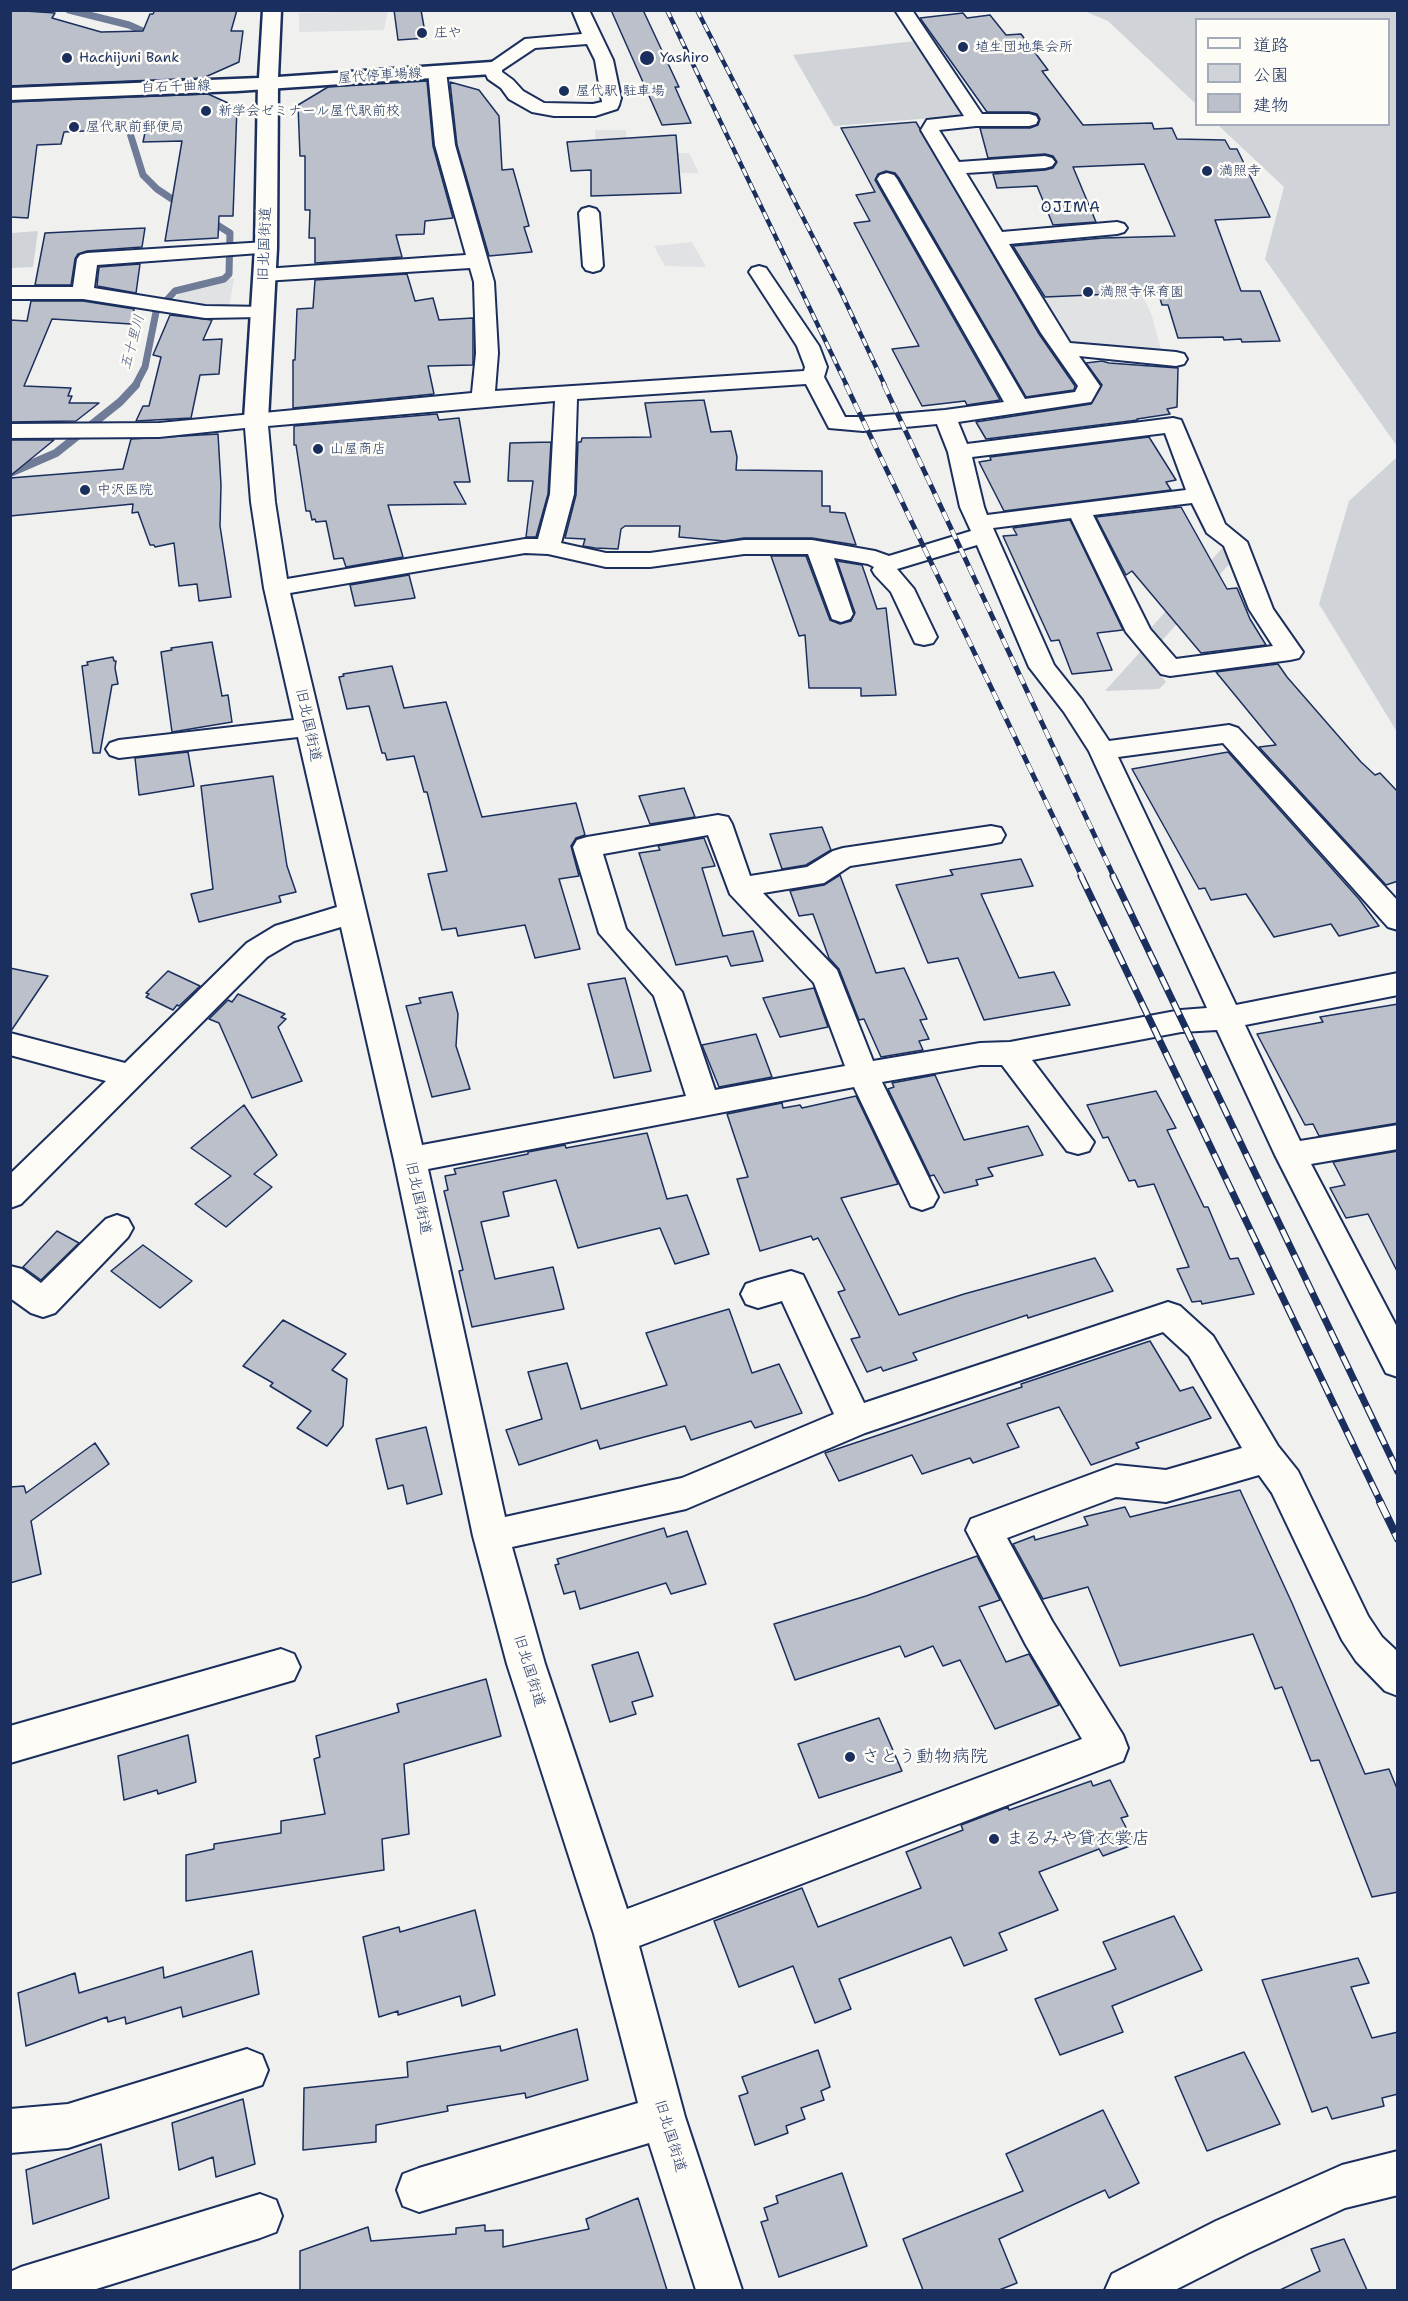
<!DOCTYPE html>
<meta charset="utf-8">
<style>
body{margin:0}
#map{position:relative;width:1408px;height:2301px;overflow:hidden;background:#f0f0ee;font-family:"Shantell Sans","Klee One",sans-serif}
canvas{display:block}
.frame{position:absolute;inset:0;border:12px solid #1b2f5e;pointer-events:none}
.legend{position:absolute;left:1195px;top:18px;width:195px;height:108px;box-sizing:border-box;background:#fdfcf7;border:2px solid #a3aaba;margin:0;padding:8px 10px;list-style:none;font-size:18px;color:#1b2f5e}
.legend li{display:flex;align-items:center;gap:12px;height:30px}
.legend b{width:30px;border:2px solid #a3aaba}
</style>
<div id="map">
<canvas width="1408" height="2301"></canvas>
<div class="frame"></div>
<ul class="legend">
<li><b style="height:8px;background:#fdfcf7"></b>道路</li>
<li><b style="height:16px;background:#d0d3d8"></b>公園</li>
<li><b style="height:16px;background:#bbc0ca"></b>建物</li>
</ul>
</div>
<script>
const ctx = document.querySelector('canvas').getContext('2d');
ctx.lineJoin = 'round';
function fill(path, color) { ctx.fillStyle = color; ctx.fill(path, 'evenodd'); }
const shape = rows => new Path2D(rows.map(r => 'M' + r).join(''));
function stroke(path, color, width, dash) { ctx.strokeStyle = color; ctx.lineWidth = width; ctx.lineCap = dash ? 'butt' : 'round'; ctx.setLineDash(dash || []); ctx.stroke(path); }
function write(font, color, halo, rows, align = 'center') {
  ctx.font = font + ' "Shantell Sans","Klee One",sans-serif'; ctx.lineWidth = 5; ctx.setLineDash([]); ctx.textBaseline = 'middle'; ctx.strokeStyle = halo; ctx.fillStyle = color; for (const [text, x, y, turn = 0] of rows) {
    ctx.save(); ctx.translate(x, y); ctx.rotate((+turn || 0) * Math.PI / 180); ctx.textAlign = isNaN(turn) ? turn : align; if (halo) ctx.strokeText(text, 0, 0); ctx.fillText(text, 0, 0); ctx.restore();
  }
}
fill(shape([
 [388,11,384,30,299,32,299,13],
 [595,130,626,130,628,154,689,153,699,173,599,175],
 [692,242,706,267,665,266,654,246],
 [1129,264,1152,316,1162,353,1067,344,1020,268],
 [234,278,229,308,173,301,181,292]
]), '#e0e2e3');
fill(shape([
 [1084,11,1397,11,1397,446,1265,259,1284,187,1218,125,1388,124,1388,20,1196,20,1196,104,1108,21],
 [915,41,965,118,920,119,834,126,793,55],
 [38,231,33,267,11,268,11,233],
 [1397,457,1397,732,1319,604,1349,501],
 [1225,545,1231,562,1159,644,1149,630],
 [1141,651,1166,682,1159,689,1105,691]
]), '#d0d3d8');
stroke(shape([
 [69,10,129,25,147,33,153,41],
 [129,116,129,130,143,175,157,189,184,207],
 [135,386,145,367,156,312,175,291,224,279,229,274,230,233,206,218]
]), '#6f7b97', 7);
stroke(shape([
 [10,473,56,453,120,402,136,385]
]), '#6f7b97', 8);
const building = shape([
 [10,10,55,13,52,18,101,32,143,31,150,14,153,14,155,10,237,10,231,31,243,31,239,62,203,78,10,86,10,10],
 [394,10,421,10,426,38,398,40,394,10],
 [611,10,643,10,679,87,675,87,691,123,662,125,611,10],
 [963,13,967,18,990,15,1006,35,1021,34,1048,70,1042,71,1083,125,1152,123,1154,129,1172,128,1177,139,1225,140,1230,149,1237,149,1270,217,1215,220,1241,291,1260,291,1280,341,1242,342,1241,339,1224,340,1223,337,1178,338,1168,305,1162,305,1158,292,1045,297,1013,246,1103,238,1175,236,1144,164,1073,167,1096,222,1053,225,1037,186,997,188,993,174,1045,170,1053,168,1057,162,1053,156,1045,154,988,158,980,128,1030,128,1038,125,1040,119,1037,114,1029,112,987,112,920,18,963,13],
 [427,81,433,146,453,218,425,221,424,234,396,235,402,257,315,263,315,238,309,238,310,210,305,210,305,156,300,156,298,105,328,87,427,81],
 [450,82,479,90,499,116,502,170,513,169,529,226,524,227,532,252,489,256,457,145,450,82],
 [208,94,237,107,233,216,219,216,218,238,165,241,182,141,143,142,146,128,64,132,61,144,37,145,28,218,10,217,10,102,208,94],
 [916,122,1039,334,1075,386,1074,390,1026,397,899,178,895,173,886,171,878,174,875,180,1000,400,967,405,965,401,922,406,892,349,919,346,854,223,870,221,856,195,875,192,841,128,916,122],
 [676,135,681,193,591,196,591,170,571,171,567,142,676,135],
 [145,228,142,247,87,251,78,254,75,259,71,285,35,285,45,233,145,228],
 [140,264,136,293,97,286,99,267,140,264],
 [407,274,415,301,433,298,439,320,473,318,473,365,428,366,434,394,293,408,293,360,295,360,297,309,313,308,315,280,407,274],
 [31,301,83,301,134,309,131,324,52,319,24,386,71,388,68,396,72,396,69,403,99,403,76,421,10,422,10,320,27,321,31,301],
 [170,315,212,320,203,340,222,339,219,374,200,375,191,418,136,421,143,406,149,406,161,357,153,355,170,315],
 [1102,361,1109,363,1178,368,1177,407,1167,409,1170,414,1137,419,1138,420,986,439,976,422,1091,404,1102,385,1086,363,1102,361],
 [704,400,711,432,731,431,737,457,736,470,822,471,822,506,830,506,830,512,845,513,856,545,812,538,744,538,724,541,679,537,680,526,625,526,621,529,618,549,595,548,583,546,585,539,565,538,576,495,578,442,581,442,582,438,651,437,645,403,704,400],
 [437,414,439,420,459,418,470,482,454,482,466,504,388,505,403,557,346,567,343,558,334,559,326,521,316,522,315,519,312,520,310,511,306,511,296,445,294,445,294,426,437,414],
 [218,434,221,485,220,526,231,597,199,601,197,584,179,586,174,543,155,547,154,545,150,545,138,512,132,513,133,504,10,516,10,478,123,469,131,439,218,434],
 [1149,437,1176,480,1166,482,1171,490,1004,511,979,462,991,460,990,457,1149,437],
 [10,440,54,440,10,476,10,440],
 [551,442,548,494,536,537,526,537,533,481,508,481,510,443,551,442],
 [1181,507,1227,589,1237,588,1250,619,1266,645,1201,653,1132,571,1126,575,1096,517,1181,507],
 [1070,520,1123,630,1097,633,1112,670,1072,674,1059,640,1051,641,1003,536,1017,535,1013,528,1070,520],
 [771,556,806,556,830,620,840,624,851,621,855,613,837,561,862,565,877,609,886,608,896,695,861,696,861,688,809,688,805,635,799,636,771,556],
 [409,575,415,598,355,606,350,585,409,575],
 [212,642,222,696,228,695,232,722,172,732,161,652,172,650,171,648,212,642],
 [113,657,114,661,116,661,115,668,118,684,112,685,100,753,93,753,82,666,88,665,87,662,113,657],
 [1278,664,1287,677,1361,762,1375,775,1380,773,1398,792,1398,881,1386,885,1259,747,1276,745,1216,672,1278,664],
 [392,666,404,708,446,702,482,817,576,803,585,835,576,838,571,846,579,876,559,879,580,949,535,958,525,925,458,936,456,928,442,930,428,874,447,871,427,792,424,792,414,756,387,760,385,753,382,753,369,706,347,709,339,677,344,676,343,674,392,666],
 [188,752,194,786,139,795,135,758,188,752],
 [1228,752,1359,899,1379,926,1339,936,1331,924,1274,937,1246,894,1211,900,1205,888,1199,889,1132,769,1228,752],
 [273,776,287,866,296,892,279,896,281,902,199,922,191,894,213,889,201,786,273,776],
 [684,788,695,817,650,824,639,796,684,788],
 [822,827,831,850,806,865,782,869,770,834,822,827],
 [704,838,715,866,702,868,723,936,753,931,763,961,731,966,727,956,676,965,639,853,660,850,658,846,704,838],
 [1021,859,1033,886,981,894,1019,978,1054,972,1070,1005,984,1020,958,958,928,963,896,885,953,875,950,870,1021,859],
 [840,875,876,973,904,968,927,1019,920,1020,929,1039,919,1041,923,1050,881,1057,864,1019,859,1020,839,969,829,958,813,914,799,916,790,891,824,885,840,875],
 [10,968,48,976,11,1031,10,1031,10,968],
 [168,971,200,986,179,1006,177,1005,173,1010,146,997,149,994,146,993,168,971],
 [625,978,651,1071,614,1078,588,984,625,978],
 [814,988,828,1027,780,1037,763,998,814,988],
 [452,992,458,1014,456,1046,470,1089,432,1097,406,1006,421,1003,419,998,452,992],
 [238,994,285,1014,281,1017,286,1019,278,1027,302,1081,252,1098,219,1023,209,1019,228,1000,232,1002,238,994],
 [1398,1004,1398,1123,1319,1136,1313,1124,1305,1125,1257,1034,1323,1022,1320,1017,1398,1004],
 [756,1034,772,1077,719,1087,702,1045,756,1034],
 [935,1075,964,1140,1028,1126,1043,1155,988,1168,993,1176,976,1180,978,1185,944,1193,934,1175,930,1176,888,1089,894,1087,892,1083,935,1075],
 [1156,1091,1176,1128,1167,1130,1204,1207,1208,1207,1230,1259,1238,1258,1254,1294,1202,1304,1201,1301,1192,1302,1177,1269,1189,1267,1154,1184,1138,1187,1135,1180,1129,1181,1108,1137,1103,1138,1087,1105,1156,1091],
 [856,1096,898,1184,841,1198,899,1315,964,1294,1095,1258,1113,1291,1028,1318,1027,1315,913,1353,917,1360,883,1371,881,1367,867,1372,851,1339,860,1337,838,1292,845,1290,818,1238,813,1240,811,1236,760,1251,737,1179,748,1177,727,1114,782,1103,783,1108,800,1105,802,1108,856,1096],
 [244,1105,277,1155,254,1174,272,1187,226,1227,195,1204,231,1176,191,1148,244,1105],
 [647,1133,667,1199,687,1195,709,1254,675,1264,660,1228,578,1248,556,1180,503,1192,509,1216,481,1222,495,1279,553,1267,564,1309,472,1327,459,1271,463,1270,444,1191,448,1190,445,1176,456,1174,454,1169,528,1154,528,1152,565,1145,566,1148,647,1133],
 [1398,1151,1398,1273,1368,1214,1346,1218,1330,1188,1345,1185,1333,1162,1398,1151],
 [57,1231,79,1243,41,1280,23,1267,57,1231],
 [143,1245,192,1281,160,1308,111,1271,143,1245],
 [729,1309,752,1373,779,1364,802,1413,755,1428,751,1421,691,1440,685,1426,600,1449,597,1440,519,1465,506,1430,542,1419,528,1372,567,1363,581,1409,667,1385,646,1333,729,1309],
 [283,1320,346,1354,332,1370,347,1379,343,1426,327,1446,297,1428,311,1411,270,1386,273,1383,243,1366,283,1320],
 [1150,1341,1180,1391,1193,1387,1211,1418,1136,1443,1139,1448,1091,1465,1059,1407,1007,1424,1019,1447,973,1463,970,1458,922,1474,912,1455,839,1481,825,1453,1022,1387,1021,1384,1150,1341],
 [426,1427,442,1494,407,1504,403,1485,388,1489,376,1439,426,1427],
 [95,1443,109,1464,31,1521,41,1574,10,1583,10,1487,24,1486,26,1493,95,1443],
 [1240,1490,1292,1603,1365,1774,1389,1769,1398,1791,1398,1892,1372,1897,1319,1760,1311,1761,1282,1687,1275,1689,1253,1634,1120,1666,1088,1587,1043,1599,1013,1544,1034,1536,1035,1540,1088,1525,1084,1517,1125,1507,1130,1517,1240,1490],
 [664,1528,667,1537,687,1531,706,1584,671,1594,666,1583,580,1609,575,1591,564,1594,555,1565,559,1564,557,1559,664,1528],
 [977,1556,1000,1600,979,1607,1006,1662,1029,1654,1059,1705,995,1729,960,1660,943,1666,933,1646,905,1657,900,1646,795,1680,774,1624,866,1596,977,1556],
 [638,1652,653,1696,632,1702,636,1714,610,1722,592,1665,638,1652],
 [486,1679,501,1736,404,1764,409,1834,382,1839,384,1870,186,1901,186,1855,214,1849,214,1844,281,1833,281,1821,325,1814,314,1759,320,1757,316,1736,399,1712,397,1704,486,1679],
 [879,1718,902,1771,819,1798,798,1744,879,1718],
 [188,1735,196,1782,158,1794,157,1790,124,1800,118,1756,188,1735],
 [1110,1780,1128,1816,1121,1818,1135,1844,1103,1856,1099,1849,1039,1872,1058,1910,999,1933,1007,1950,964,1966,951,1937,839,1979,851,2009,815,2023,793,1966,739,1987,714,1921,802,1888,818,1927,921,1888,906,1852,963,1830,961,1825,1008,1807,1009,1810,1091,1781,1093,1786,1110,1780],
 [475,1910,495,1995,462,2006,460,1996,398,2015,398,2011,379,2017,363,1937,399,1927,400,1932,475,1910],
 [1174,1916,1202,1970,1112,2006,1123,2032,1060,2055,1035,1999,1116,1969,1103,1942,1174,1916],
 [252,1951,259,1994,183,2017,181,2007,126,2024,125,2017,108,2022,107,2017,26,2046,18,1993,75,1973,79,1993,163,1967,164,1978,252,1951],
 [1358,1958,1369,1983,1351,1987,1372,2038,1398,2032,1398,2094,1382,2098,1384,2106,1332,2119,1327,2107,1312,2112,1262,1980,1358,1958],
 [577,2029,588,2080,526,2098,525,2093,447,2106,448,2111,376,2125,376,2142,303,2150,304,2088,408,2077,407,2062,500,2046,501,2051,577,2029],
 [818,2050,830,2087,821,2091,824,2100,801,2108,805,2119,786,2126,788,2133,755,2145,739,2096,748,2093,742,2077,818,2050],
 [1244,2052,1280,2124,1207,2151,1175,2077,1244,2052],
 [243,2099,255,2164,216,2177,213,2157,179,2170,172,2123,243,2099],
 [1103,2110,1139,2183,1109,2198,1105,2190,999,2239,1017,2283,999,2290,923,2290,903,2239,1023,2191,1006,2154,1103,2110],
 [101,2144,109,2198,33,2224,26,2170,101,2144],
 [842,2173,867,2246,779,2277,761,2222,768,2220,764,2208,778,2203,776,2196,842,2173],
 [638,2198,667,2290,300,2290,300,2251,368,2227,371,2241,456,2234,456,2228,485,2225,485,2231,503,2230,503,2247,589,2229,586,2219,638,2198],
 [1344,2239,1367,2290,1280,2290,1320,2271,1311,2249,1344,2239]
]);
fill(building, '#bbc0ca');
stroke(building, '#1b2f5e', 1.5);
const minor = shape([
 [572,10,589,10,613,60,621,98,619,105,617,109,595,116,554,116,532,112,509,99,501,88,488,79,483,68,525,39,582,34,572,10],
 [587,44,595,60,602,102,593,104,544,103,523,91,513,80,502,72,502,70,535,48,587,44],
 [895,10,912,10,982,114,1029,114,1036,116,1038,120,1036,124,1029,126,976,126,939,130,959,162,1045,156,1052,158,1055,162,1052,166,1045,168,966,173,1002,232,1117,222,1124,224,1127,228,1124,232,1117,234,1009,244,1070,343,1176,352,1184,354,1187,359,1184,364,1176,366,1079,356,1100,386,1091,402,958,422,967,444,1173,418,1181,420,1225,524,1247,542,1273,609,1303,652,1299,658,1290,660,1170,676,1161,674,1126,632,1071,518,993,528,1054,665,1082,700,1109,741,1229,725,1238,728,1398,901,1398,930,1388,927,1223,743,1118,757,1236,1005,1398,973,1398,995,1245,1025,1300,1141,1398,1125,1398,1149,1311,1164,1398,1329,1398,1377,1386,1373,1275,1155,1217,1030,1181,1032,1032,1060,1094,1142,1089,1151,1078,1154,1067,1151,1002,1065,980,1065,882,1082,938,1197,933,1206,922,1210,911,1206,854,1087,428,1169,505,1517,682,1478,834,1414,782,1301,758,1308,746,1304,741,1294,746,1284,758,1280,791,1271,803,1275,864,1403,1168,1302,1180,1306,1213,1336,1278,1446,1298,1471,1368,1616,1382,1637,1398,1652,1398,1696,1385,1691,1356,1661,1342,1640,1272,1493,1259,1475,1166,1502,1116,1497,1007,1538,1052,1621,1123,1735,1128,1748,1123,1761,639,1946,685,2117,742,2290,696,2290,649,2143,419,2212,403,2206,397,2190,403,2174,419,2168,638,2103,594,1934,507,1664,473,1536,394,1160,341,927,294,941,267,957,21,1204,10,1208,10,1174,106,1081,10,1055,10,1033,125,1063,247,943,275,926,337,907,298,737,119,758,110,755,106,749,110,743,119,740,294,720,264,588,251,502,245,428,159,437,10,438,10,424,159,423,472,393,476,353,474,282,470,268,264,281,257,279,254,275,257,271,264,269,466,255,435,145,428,71,431,67,437,66,443,67,446,71,455,145,494,282,498,353,495,391,804,371,805,367,797,346,749,272,752,268,759,266,766,268,819,346,827,367,824,377,845,417,863,417,945,410,1004,402,877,179,880,175,887,173,894,175,897,179,1025,399,1075,392,1078,386,1041,333,921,130,927,120,964,116,895,10],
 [806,384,829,428,863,431,937,424,948,452,960,507,971,531,889,556,875,551,812,540,744,540,650,553,606,553,561,543,574,494,577,399,806,384],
 [555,401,550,494,538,539,525,539,287,579,275,502,268,426,555,401],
 [1165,433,1186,490,987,515,984,507,972,457,1165,433],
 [1192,503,1207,533,1224,546,1249,609,1273,646,1176,659,1150,629,1093,515,1192,503],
 [977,545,1029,667,1064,712,1089,751,1207,1008,1181,1010,1010,1042,980,1043,873,1061,837,970,763,893,824,883,850,866,991,844,1001,842,1005,835,1001,828,991,826,843,848,833,851,807,867,750,876,732,824,728,817,718,815,587,837,577,840,573,847,599,933,654,996,686,1096,422,1145,290,593,525,553,548,554,606,567,650,567,744,554,808,554,832,619,841,622,850,619,853,614,834,558,868,564,874,567,872,570,875,575,891,592,915,643,924,645,933,643,937,637,914,589,897,569,977,545],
 [708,835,730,894,814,983,845,1066,715,1090,682,992,626,929,603,854,708,835],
 [1163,1332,1189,1356,1242,1448,1166,1470,1116,1465,971,1519,966,1530,1026,1645,1082,1739,627,1909,545,1664,512,1547,686,1509,865,1433,1163,1332],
 [589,207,596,209,599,213,603,266,600,270,593,272,586,270,583,266,579,213,582,209,589,207],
 [266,242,273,244,276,248,273,252,97,265,94,288,205,306,268,307,272,311,268,315,261,317,205,318,83,299,10,299,10,287,73,287,77,259,80,255,87,253,266,242],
 [117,1215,128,1219,133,1228,128,1237,55,1313,43,1317,31,1313,10,1298,10,1266,22,1269,41,1283,106,1219,117,1215],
 [281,1649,294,1654,300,1667,294,1680,10,1763,10,1726,281,1649],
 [247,2049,262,2055,268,2070,262,2085,68,2148,10,2153,10,2109,68,2104,247,2049],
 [1398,2151,1398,2195,1345,2208,1248,2253,1175,2290,1105,2290,1112,2274,1216,2221,1342,2165,1398,2151],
 [260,2194,276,2200,282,2216,276,2232,260,2238,93,2290,10,2290,10,2272,21,2267,260,2194]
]);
const tertiary = shape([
 [268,77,275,79,278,83,277,248,268,420,264,425,256,427,248,425,244,420,255,248,258,83,261,79,268,77]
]);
const secondary = shape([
 [263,10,281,10,278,77,492,62,499,64,502,68,499,72,492,74,237,91,10,100,10,88,259,78,263,10]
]);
stroke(minor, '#1b2f5e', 4);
stroke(tertiary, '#1b2f5e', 5);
stroke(secondary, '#1b2f5e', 5);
fill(minor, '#fdfcf7');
fill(tertiary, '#fdfcf7');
fill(secondary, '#fdfcf7');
const railFar3 = shape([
 [667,10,847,386],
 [697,10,842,294,885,386]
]);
const railFar2 = shape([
 [846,385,1082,877],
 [884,385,1114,877]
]);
const railFar1 = shape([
 [1081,876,1381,1503],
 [1113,876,1398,1472]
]);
const rail = shape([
 [1380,1502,1398,1539]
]);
stroke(railFar3, '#1b2f5e', 4.5);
stroke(railFar2, '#1b2f5e', 5);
stroke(railFar1, '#1b2f5e', 7);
stroke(rail, '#1b2f5e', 8);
stroke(railFar3, '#fdfcf7', 3, [8]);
stroke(railFar2, '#fdfcf7', 4, [10]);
stroke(railFar1, '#fdfcf7', 4.5, [14]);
stroke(rail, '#fdfcf7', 6, [17]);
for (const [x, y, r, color] of [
 [422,33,6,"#1b2f5e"],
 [963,47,6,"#1b2f5e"],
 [67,58,6,"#1b2f5e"],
 [647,58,8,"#1b2f5e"],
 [564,91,6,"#1b2f5e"],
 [206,111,6,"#1b2f5e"],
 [74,127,6,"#1b2f5e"],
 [1207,171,6,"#1b2f5e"],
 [1088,292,6,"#1b2f5e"],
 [318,449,6,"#1b2f5e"],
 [85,490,6,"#1b2f5e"],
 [850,1757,6,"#1b2f5e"],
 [994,1839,6,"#1b2f5e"]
]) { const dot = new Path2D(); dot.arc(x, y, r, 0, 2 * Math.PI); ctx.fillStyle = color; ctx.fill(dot); stroke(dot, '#fdfcf7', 2); }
write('14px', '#1b2f5e', '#fdfcf7', [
 ["庄や",434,33],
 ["埴生団地集会所",975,47],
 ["Hachijuni Bank",79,58],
 ["Yashiro",660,58],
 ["屋代駅 駐車場",576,91],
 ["新学会ゼミナール屋代駅前校",218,111],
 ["屋代駅前郵便局",86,127],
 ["満照寺",1219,171],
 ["満照寺保育園",1100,292],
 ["山屋商店",330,449],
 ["中沢医院",97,490]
], 'left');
write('14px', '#1b2f5e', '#fdfcf7', [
 ["屋代停車場線",380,76,-4],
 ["白石千曲線",176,87,-2]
]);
write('italic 14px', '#4c5b7f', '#fdfcf7', [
 ["五十里川",133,342,-75]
]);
ctx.letterSpacing = '1.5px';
write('15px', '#1b2f5e', '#fdfcf7', [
 ["OJIMA",1071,208]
]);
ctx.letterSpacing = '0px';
write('15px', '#1b2f5e', '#fdfcf7', [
 ["旧北国街道",265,244,-88],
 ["旧北国街道",308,725,78],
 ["旧北国街道",418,1198,78],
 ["旧北国街道",529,1671,73],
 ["旧北国街道",670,2136,73]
]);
write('18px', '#1b2f5e', '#fdfcf7', [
 ["さとう動物病院",862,1757],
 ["まるみや貸衣裳店",1006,1839]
], 'left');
</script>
